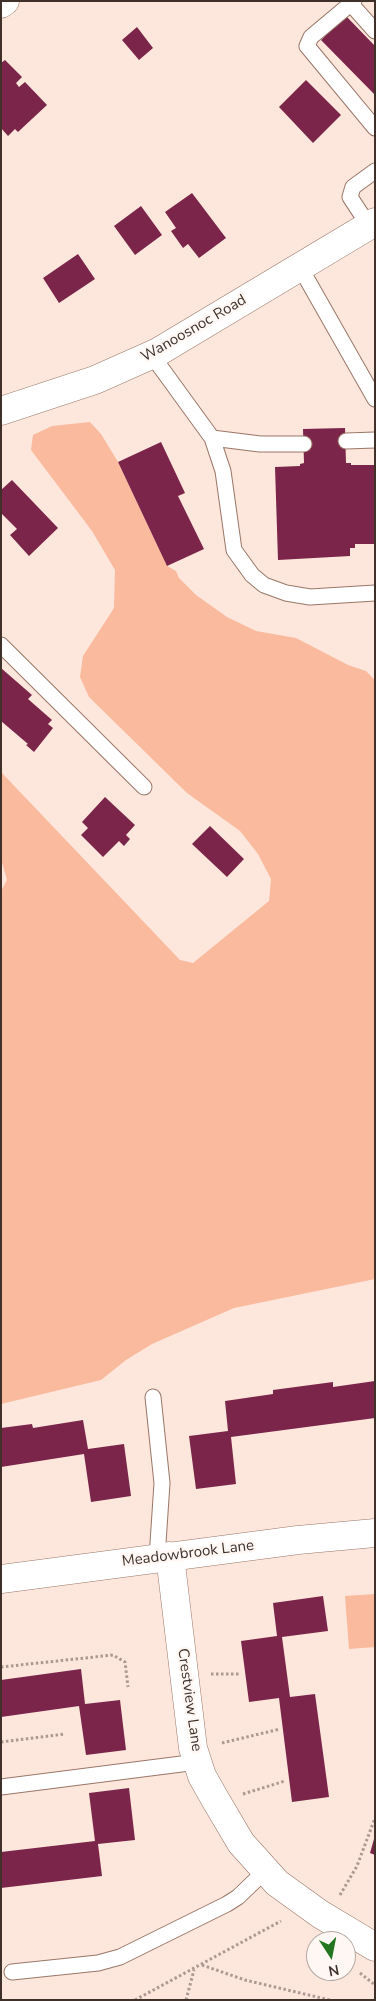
<!DOCTYPE html>
<style>
body{margin:0}
#map{position:relative;width:376px;height:2001px;overflow:hidden;background:#fde6dc;font-family:"Nunito Sans",sans-serif}
canvas{display:block}
.frame{position:absolute;inset:0;border:2px solid #3f312a;pointer-events:none}
.north{position:absolute;left:306px;top:1931px;width:50px;height:50px;box-sizing:border-box;background:#fff7f3;border:1px solid #b2a8a3;border-radius:50%;rotate:169deg;font-size:14px;font-weight:700;line-height:20px;text-align:center;color:#3f312a}
.north::after{content:'';display:block;margin:auto;width:18px;height:22px;background:#24751f;clip-path:polygon(50% 0,100% 100%,50% 72%,0 100%)}
</style>
<div id="map">
<canvas width="376" height="2001"></canvas>
<div class="frame"></div>
<div class="north">N</div>
</div>
<script>
const ctx = document.querySelector('canvas').getContext('2d');
ctx.lineJoin = 'round';
function fill(path, color) { ctx.fillStyle = color; ctx.fill(path, 'evenodd'); }
const shape = rows => new Path2D(rows.map(r => 'M' + r).join(''));
function stroke(path, color, width, dash) { ctx.strokeStyle = color; ctx.lineWidth = width; ctx.lineCap = dash ? 'butt' : 'round'; ctx.setLineDash(dash || []); ctx.stroke(path); }
function write(font, color, halo, rows, align = 'center') {
  ctx.font = font + ' "Nunito Sans",sans-serif'; ctx.lineWidth = 5; ctx.setLineDash([]); ctx.textBaseline = 'middle'; ctx.strokeStyle = halo; ctx.fillStyle = color; for (const [text, x, y, turn = 0] of rows) {
    ctx.save(); ctx.translate(x, y); ctx.rotate((+turn || 0) * Math.PI / 180); ctx.textAlign = isNaN(turn) ? turn : align; if (halo) ctx.strokeText(text, 0, 0); ctx.fillText(text, 0, 0); ctx.restore();
  }
}
fill(shape([
 [90,422,101,434,118,462,167,566,176,571,179,578,196,595,227,617,256,631,296,638,348,665,366,671,375,680,375,1279,234,1308,152,1344,126,1360,101,1380,1,1404,1,891,7,880,1,859,1,772,180,960,193,963,269,901,271,879,258,854,240,831,187,793,89,697,80,677,83,656,114,608,115,570,92,531,31,450,33,435,52,426],
 [375,1594,375,1647,349,1649,345,1596]
]), '#faba9d');
fill(shape([
 [346,16,375,46,375,95,321,40],
 [137,27,153,48,139,60,122,40],
 [5,60,22,77,16,83,19,87,25,82,47,105,18,132,15,129,8,136,1,128,1,63],
 [306,80,341,115,313,143,279,107],
 [192,193,226,238,199,258,188,244,183,248,171,231,176,228,165,212],
 [141,206,162,235,135,255,114,226],
 [78,254,95,279,59,303,43,278],
 [345,428,346,463,351,463,351,465,375,465,375,544,355,544,355,548,350,548,350,556,278,560,275,467,300,466,300,464,304,463,303,429],
 [161,442,185,493,178,496,204,549,167,566,118,462],
 [12,480,58,528,29,556,10,535,17,529,1,513,1,490],
 [1,668,32,695,28,699,52,720,48,724,53,728,34,752,26,745,28,744,1,721],
 [105,797,135,825,126,835,130,839,124,846,119,841,103,857,81,835,88,828,82,822],
 [210,826,244,859,227,877,192,844],
 [375,1381,375,1418,231,1437,236,1484,196,1489,189,1436,228,1431,225,1401,273,1394,273,1390,333,1382,333,1387],
 [83,1420,88,1449,124,1444,131,1496,91,1502,84,1454,1,1467,1,1428,32,1424,33,1428],
 [323,1596,328,1631,282,1637,290,1697,315,1694,329,1797,292,1802,279,1698,249,1702,241,1641,277,1636,273,1603],
 [81,1669,85,1704,120,1700,126,1750,86,1755,79,1706,1,1717,1,1680],
 [129,1788,135,1840,98,1844,102,1876,1,1888,1,1852,95,1841,89,1793],
 [374,1839,375,1839,375,1855,370,1853]
]), '#7c254a');
const lane = shape([
 [354,1,311,37,307,46,375,128],
 [351,4,375,31],
 [369,226,350,197,353,187,375,171],
 [300,267,375,399],
 [151,354,212,438,223,471,234,550,252,575,264,585,286,593,310,597,375,593],
 [212,438,260,444,304,444],
 [346,441,375,440],
 [1,645,144,787],
 [153,1397,162,1483,157,1558],
 [1,1787,197,1762],
 [12,1972,98,1963,120,1957,227,1904,238,1897,265,1871]
]);
const street = shape([
 [1,4,5,1],
 [170,1556,193,1748,202,1776,215,1799,241,1843,277,1883,320,1914,375,1947],
 [1,1579,298,1540,375,1533]
]);
const secondary = shape([
 [1,411,95,380,158,352,375,222]
]);
stroke(lane, '#9a7768', 17);
stroke(street, '#9a7768', 29);
stroke(secondary, '#9a7768', 29);
stroke(shape([
 [1,1667,113,1655,125,1662,128,1687],
 [211,1674,240,1674],
 [1,1742,65,1734],
 [222,1743,280,1729],
 [243,1794,285,1781],
 [340,1895,357,1866,375,1818],
 [202,1965,245,1980,330,2000],
 [360,1973,375,1985],
 [135,2000,281,1921],
 [186,2000,194,1970]
]), '#ad9991', 3, [2.5, 2.5]);
stroke(lane, '#fff', 15);
stroke(street, '#fff', 28);
stroke(secondary, '#fff', 28);
write('15px', '#3f312a', '#fff7f3', [
 ["Wanoosnoc Road",194,329,-30],
 ["Meadowbrook Lane",188,1554,-7],
 ["Crestview Lane",189,1700,82]
]);
</script>
